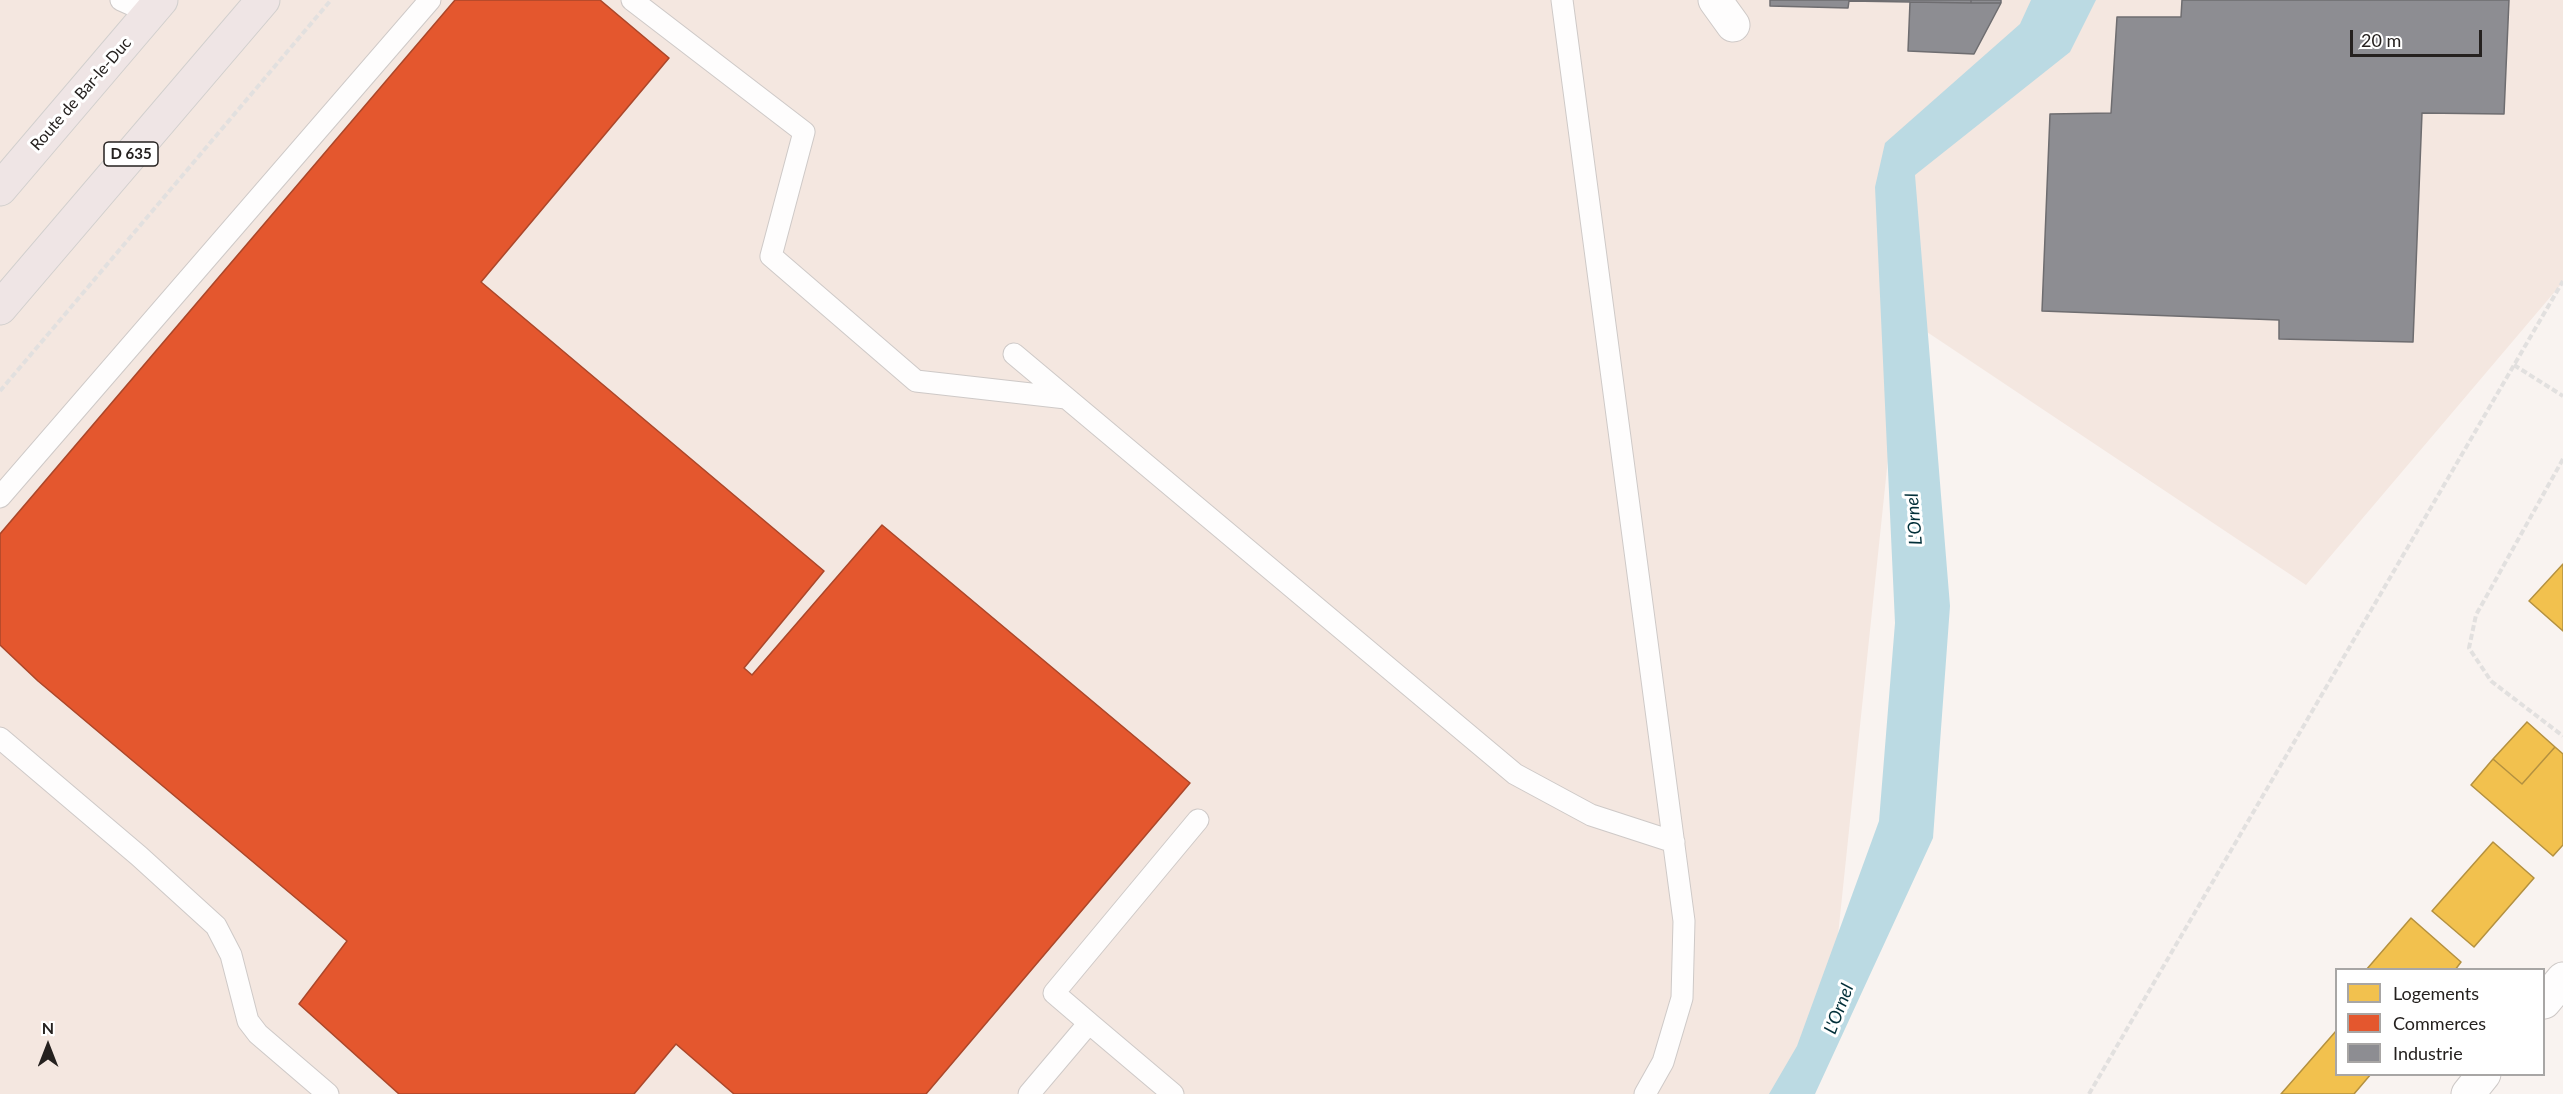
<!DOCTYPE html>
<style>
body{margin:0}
#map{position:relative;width:2563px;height:1094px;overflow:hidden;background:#f9f3f0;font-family:Lato,sans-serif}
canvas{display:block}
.legend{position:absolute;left:2335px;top:968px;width:210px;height:108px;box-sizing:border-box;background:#fff;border:2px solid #a8a6a5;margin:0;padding:8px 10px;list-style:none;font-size:18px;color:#25211f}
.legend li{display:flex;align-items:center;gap:12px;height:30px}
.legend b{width:30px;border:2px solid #a8a6a5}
.north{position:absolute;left:18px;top:1016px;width:60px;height:60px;-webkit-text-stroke:4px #fff;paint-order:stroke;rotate:0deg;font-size:16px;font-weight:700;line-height:24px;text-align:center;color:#25211f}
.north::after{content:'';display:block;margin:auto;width:21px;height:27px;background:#25211f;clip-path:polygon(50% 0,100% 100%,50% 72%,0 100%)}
.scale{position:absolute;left:2350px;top:30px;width:132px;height:27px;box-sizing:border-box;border:3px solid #25211f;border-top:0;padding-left:8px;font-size:18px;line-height:21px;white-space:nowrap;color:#25211f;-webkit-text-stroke:4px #fff;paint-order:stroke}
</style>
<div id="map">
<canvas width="2563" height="1094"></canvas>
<ul class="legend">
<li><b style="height:16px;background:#f2c14e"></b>Logements</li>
<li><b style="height:16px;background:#e4572e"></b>Commerces</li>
<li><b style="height:16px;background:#8d8d92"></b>Industrie</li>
</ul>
<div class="north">N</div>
<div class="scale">20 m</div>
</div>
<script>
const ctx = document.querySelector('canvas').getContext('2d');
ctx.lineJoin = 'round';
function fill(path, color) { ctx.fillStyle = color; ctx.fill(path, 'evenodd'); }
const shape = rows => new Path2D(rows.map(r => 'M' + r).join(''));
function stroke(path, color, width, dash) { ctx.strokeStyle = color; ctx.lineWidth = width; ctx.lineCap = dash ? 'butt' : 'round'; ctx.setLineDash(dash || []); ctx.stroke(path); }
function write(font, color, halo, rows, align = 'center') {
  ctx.font = font + ' Lato,sans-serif'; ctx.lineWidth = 6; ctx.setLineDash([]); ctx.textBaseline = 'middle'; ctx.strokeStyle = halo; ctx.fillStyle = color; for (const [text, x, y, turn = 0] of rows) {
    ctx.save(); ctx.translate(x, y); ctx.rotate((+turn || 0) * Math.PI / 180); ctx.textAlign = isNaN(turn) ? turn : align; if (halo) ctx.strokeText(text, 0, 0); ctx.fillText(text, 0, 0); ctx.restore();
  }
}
fill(shape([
 [0,0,2563,0,2563,282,2306,585,1903,316,1827,1040,1796,1094,0,1094]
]), '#f4e7e0');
fill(shape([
 [2031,0,2096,0,2070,52,1915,175,1950,606,1933,838,1815,1094,1769,1094,1797,1046,1879,821,1895,623,1875,187,1885,143,2020,24]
]), '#bbdae3');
const homes = shape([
 [2563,564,2563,631,2529,601,2563,564],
 [2527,722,2555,747,2522,784,2493,759,2527,722],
 [2555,747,2563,754,2563,845,2553,856,2471,785,2493,759,2522,784,2555,747],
 [2493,842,2534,878,2474,947,2432,911,2493,842],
 [2411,918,2461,962,2455,970,2366,970,2411,918],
 [2336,1031,2336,1074,2371,1074,2354,1094,2281,1094,2336,1031]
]);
fill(homes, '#f2c14e');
stroke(homes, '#b49140', 1.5);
const shops = shape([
 [455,0,600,0,669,58,481,282,824,571,744,668,752,675,882,525,1190,783,926,1094,734,1094,676,1044,634,1094,399,1094,299,1004,347,941,38,681,0,645,0,534,455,0]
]);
fill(shops, '#e4572e');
stroke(shops, '#ab472a', 1.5);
const industry = shape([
 [1770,0,1971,0,1971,3,1849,1,1848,8,1770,6,1770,0],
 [1971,0,2001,0,2001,3,1971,3,1971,0],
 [2182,0,2509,0,2504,114,2422,113,2413,342,2279,339,2279,320,2042,311,2050,114,2111,113,2117,17,2181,17,2182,0],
 [1910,2,1971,3,2001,3,1974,54,1908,51,1910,2]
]);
fill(industry, '#8d8d92');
stroke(industry, '#6e6d70', 1.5);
const service = shape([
 [121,0,150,13],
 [632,0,804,132,771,256,916,381,1066,398],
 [1562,0,1684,921,1682,998,1663,1062,1645,1094],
 [1014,354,1515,774,1591,815,1674,842],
 [0,497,430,0],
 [0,738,139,856,216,926,231,955,248,1021,258,1034,328,1094],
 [1089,1023,1054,993,1198,820],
 [1029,1094,1089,1023,1173,1094]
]);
const minor = shape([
 [1715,0,1733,25],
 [2544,1002,2563,979],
 [2468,1094,2484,1074]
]);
const primary = shape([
 [0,189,161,0],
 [0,308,263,0]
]);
stroke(service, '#cec9c7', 23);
stroke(minor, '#cec9c7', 35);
stroke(primary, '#d1cfcd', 35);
stroke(shape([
 [2514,365,2563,396],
 [0,391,331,0],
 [2563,459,2476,615,2469,648,2491,681,2563,736],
 [2089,1094,2563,281]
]), '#e2e0df', 4, [6, 3]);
stroke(service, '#fefdfd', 21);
stroke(minor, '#fefdfd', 33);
stroke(primary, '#efe5e5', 33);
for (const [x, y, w] of [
 [131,154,54]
]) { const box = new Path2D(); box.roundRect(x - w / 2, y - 12, w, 24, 4.5); ctx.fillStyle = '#fff'; ctx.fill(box); stroke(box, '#25211f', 1.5); }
write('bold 15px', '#25211f', null, [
 ["D 635",131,154]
]);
write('16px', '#25211f', '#fff', [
 ["Route de Bar-le-Duc",81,94,-49]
]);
write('italic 18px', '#022f39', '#fff', [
 ["L'Ornel",1914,519,-95],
 ["L'Ornel",1839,1009,-69]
]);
</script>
